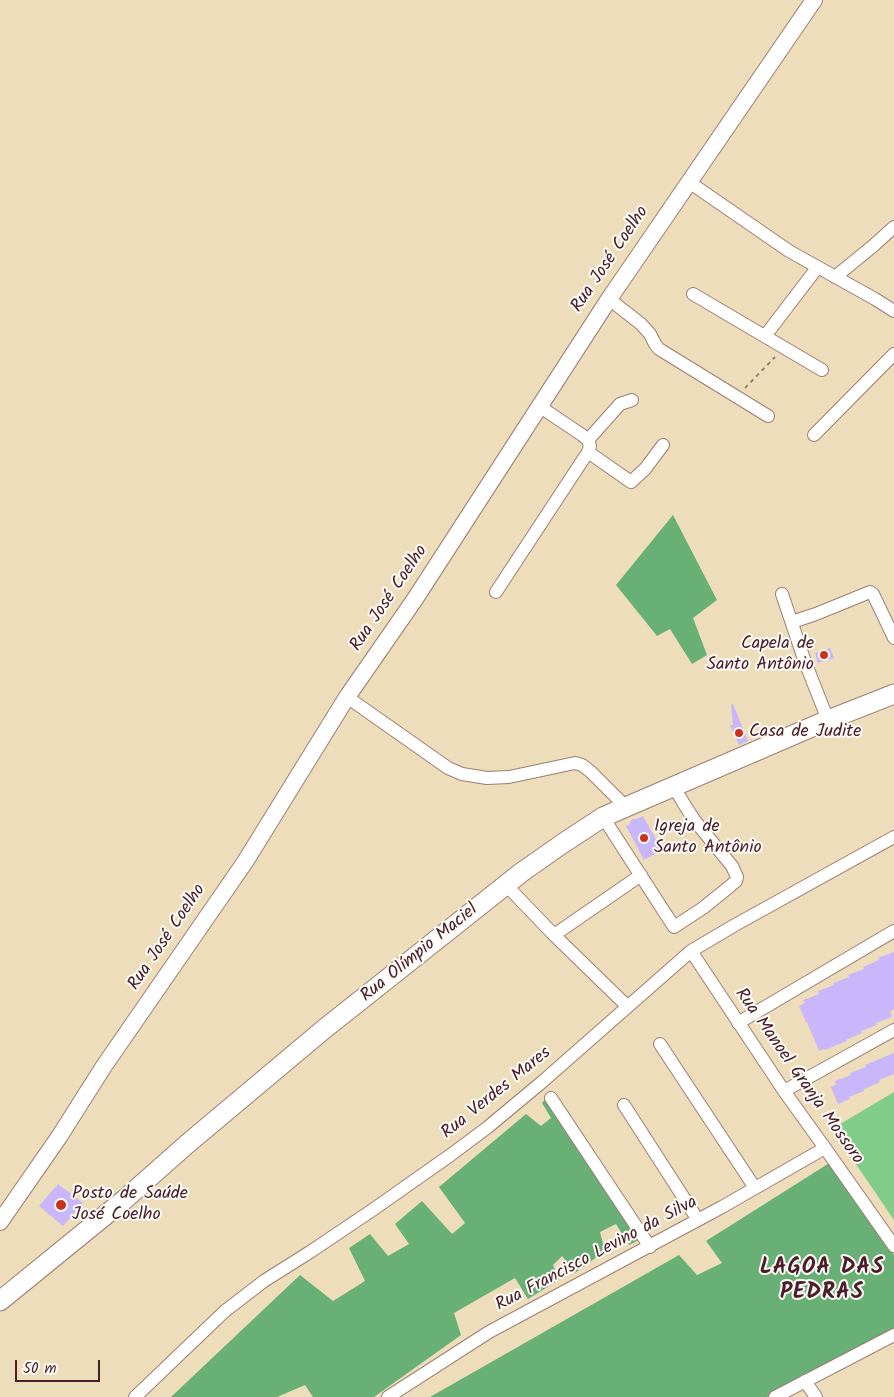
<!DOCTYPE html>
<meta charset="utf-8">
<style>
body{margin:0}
#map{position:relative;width:894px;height:1397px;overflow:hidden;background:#eeddba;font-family:Kalam,sans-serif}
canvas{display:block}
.scale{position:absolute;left:15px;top:1360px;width:85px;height:22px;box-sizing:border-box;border:2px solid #4a1f2b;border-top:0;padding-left:6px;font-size:15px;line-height:18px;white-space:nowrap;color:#4a1f2b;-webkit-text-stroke:4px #fdfcf7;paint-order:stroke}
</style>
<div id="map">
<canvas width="894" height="1397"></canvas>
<div class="scale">50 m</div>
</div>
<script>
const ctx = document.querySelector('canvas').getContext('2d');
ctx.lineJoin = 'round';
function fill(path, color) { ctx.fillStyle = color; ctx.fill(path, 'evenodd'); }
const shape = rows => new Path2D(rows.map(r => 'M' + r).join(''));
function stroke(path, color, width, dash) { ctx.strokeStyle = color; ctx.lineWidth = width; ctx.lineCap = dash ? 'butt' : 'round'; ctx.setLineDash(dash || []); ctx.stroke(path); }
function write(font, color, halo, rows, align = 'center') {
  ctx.font = font + ' Kalam,sans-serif'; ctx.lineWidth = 4; ctx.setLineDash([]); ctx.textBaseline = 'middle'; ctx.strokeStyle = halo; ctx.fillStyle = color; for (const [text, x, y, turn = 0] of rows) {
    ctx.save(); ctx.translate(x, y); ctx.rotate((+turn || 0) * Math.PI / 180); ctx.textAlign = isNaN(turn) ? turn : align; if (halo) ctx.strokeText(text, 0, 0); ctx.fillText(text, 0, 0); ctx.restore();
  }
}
fill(shape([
 [894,1092,894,1220,832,1129]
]), '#81cc8a');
fill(shape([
 [673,515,717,600,693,618,707,655,692,664,670,629,657,636,616,585],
 [552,1092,643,1238,629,1245,616,1224,600,1232,605,1251,575,1273,562,1256,553,1265,559,1280,528,1299,515,1278,454,1313,461,1335,374,1397,313,1397,305,1385,277,1397,171,1397,300,1275,333,1301,365,1281,349,1248,370,1234,388,1256,409,1244,395,1224,422,1201,452,1234,465,1223,439,1187,526,1114,541,1126,551,1118,542,1103],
 [831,1162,894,1255,894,1328,767,1397,430,1397,679,1255,697,1275,722,1263,706,1241]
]), '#68b076');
fill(shape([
 [830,648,834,658,818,663,815,653],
 [733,704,748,741,739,745,730,725,733,725,731,705],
 [643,816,662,850,644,860,626,826,629,825,632,819,637,819],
 [894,952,894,1009,890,1011,892,1017,876,1023,877,1025,861,1031,862,1033,846,1040,847,1041,825,1050,824,1049,819,1051,807,1022,806,1022,799,1006,805,1003,803,1000,819,994,818,991,834,985,833,983,849,977,848,975,864,969,863,967,879,960,878,958],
 [894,1053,894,1074,879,1080,880,1082,864,1089,864,1091,849,1097,850,1099,838,1104,831,1087,836,1085,835,1081,851,1075,850,1073,866,1067,865,1065],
 [58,1184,83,1203,63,1226,39,1206]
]), '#cab6fa');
const minor = shape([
 [689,182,789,251,875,299,894,311],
 [835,277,873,246,894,227],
 [693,294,822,370],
 [609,299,641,324,650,334,655,344,659,349,768,416],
 [765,336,817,268],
 [814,435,894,354],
 [588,440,620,404,632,400],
 [588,452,631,482,645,469,663,445],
 [496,592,588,452,590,446,588,440,582,435,539,406],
 [782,594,805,662,828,720],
 [792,622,816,614,870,592,873,594,894,638],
 [347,697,448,768,462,774,487,778,509,777,575,763,582,765,591,772,626,807],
 [603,817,674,927,703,908,729,887,736,881,737,877,732,866,695,821,684,804,674,787],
 [506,885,554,935,627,1006],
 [554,935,641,875],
 [691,951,784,1091,825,1148,894,1246],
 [738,1023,894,931],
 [660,1044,755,1188],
 [784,1091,894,1030],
 [551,1098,650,1247],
 [624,1105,698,1220],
 [805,1381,816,1397],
 [135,1397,225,1311,264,1281,310,1252,371,1211,452,1154,488,1127,542,1082,691,951,735,925,894,837],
 [388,1397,489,1332,722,1207,825,1148],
 [775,1397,894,1335]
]);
const tertiary = shape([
 [0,1222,59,1137,104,1066,245,862,347,697,415,599,609,299,814,0]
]);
const secondary = shape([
 [0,1301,124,1200,186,1145,323,1030,522,872,562,844,603,817,626,807,828,720,894,694]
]);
stroke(minor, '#9c7e72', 14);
stroke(tertiary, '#9c7e72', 18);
stroke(secondary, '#9c7e72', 21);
stroke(shape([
 [745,388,775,357]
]), '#9c7e72', 2, [4, 4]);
stroke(minor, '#fff', 12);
stroke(tertiary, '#fff', 16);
stroke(secondary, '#fff', 19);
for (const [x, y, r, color] of [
 [824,655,5,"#c8321e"],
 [739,733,5,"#c8321e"],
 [644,838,5,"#c8321e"],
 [61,1205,6,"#c8321e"]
]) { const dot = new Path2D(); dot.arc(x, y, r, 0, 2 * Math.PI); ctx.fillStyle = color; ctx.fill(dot); stroke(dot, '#fdfcf7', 2); }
write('18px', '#4a1f2b', '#fdfcf7', [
 ["Rua José Coelho",611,260,-56],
 ["Rua José Coelho",390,599,-56],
 ["Rua José Coelho",168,938,-56],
 ["Rua Olímpio Maciel",420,954,-39],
 ["Rua Manoel Granja Mossoro",798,1077,55],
 ["Rua Verdes Mares",497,1094,-39],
 ["Rua Francisco Levino da Silva",597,1255,-28]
]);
write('18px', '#4a1f2b', '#fdfcf7', [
 ["Capela de",814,645,"right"],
 ["Santo Antônio",814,666,"right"],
 ["Casa de Judite",749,733],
 ["Igreja de",654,828],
 ["Santo Antônio",654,849],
 ["Posto de Saúde",72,1195],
 ["José Coelho",72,1216]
], 'left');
ctx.letterSpacing = '1px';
write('bold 22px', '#4a1f2b', '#fdfcf7', [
 ["LAGOA DAS",822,1269],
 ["PEDRAS",822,1294]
]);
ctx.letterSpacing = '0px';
</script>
